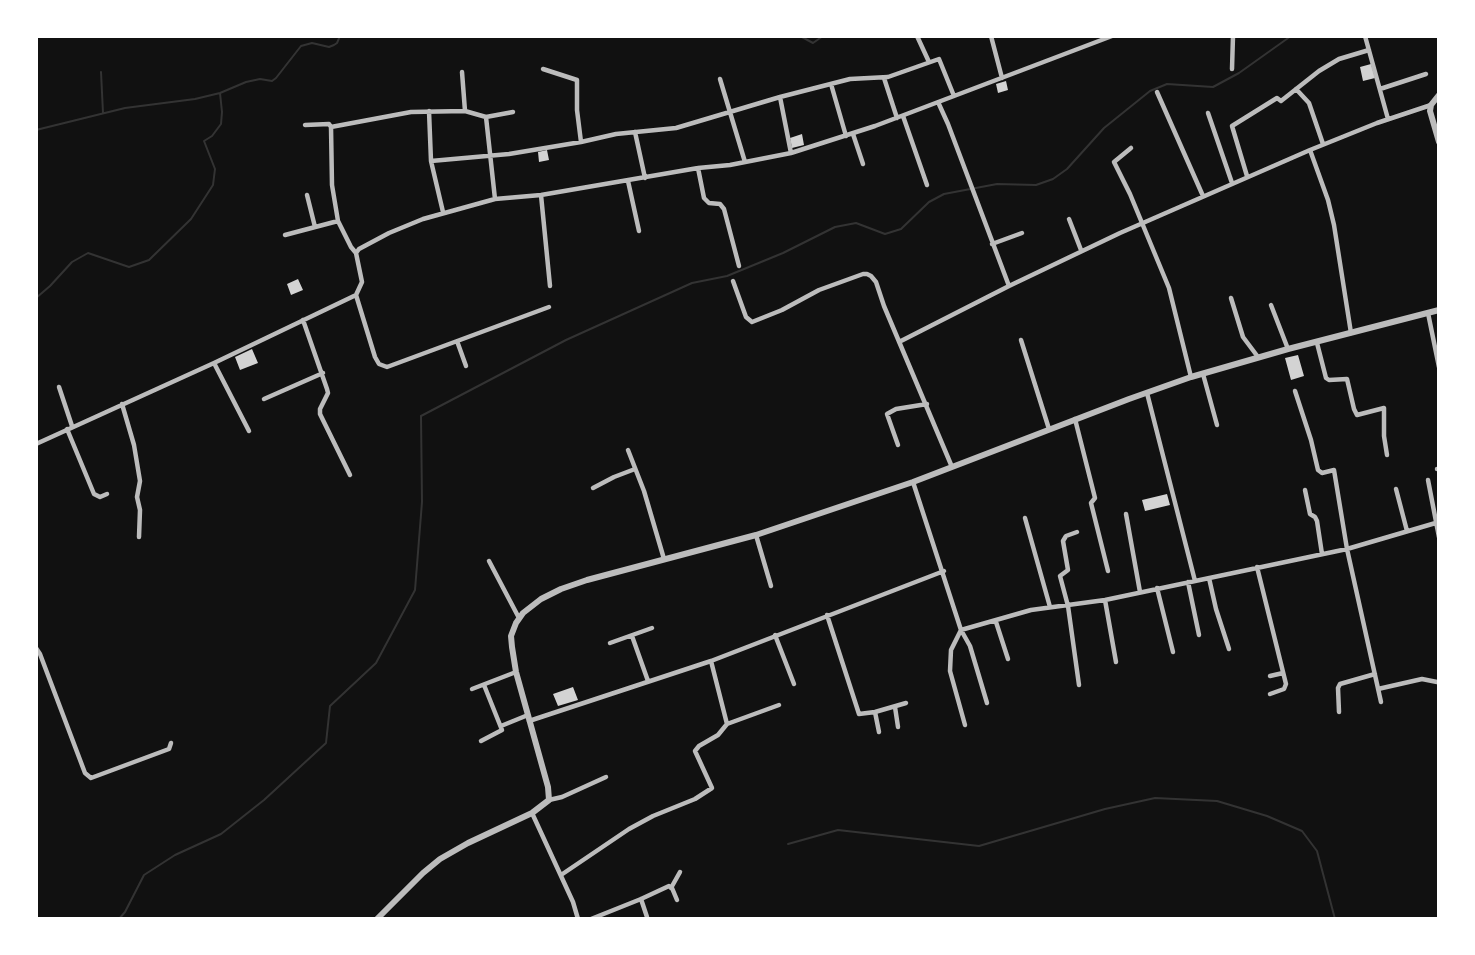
<!DOCTYPE html>
<style>
body{margin:0}
#map{position:relative;width:1475px;height:955px;overflow:hidden;background:#111;font-family:"Source Sans 3",sans-serif}
canvas{display:block}
.frame{position:absolute;inset:0;border:38px solid #fff;pointer-events:none}
</style>
<div id="map">
<canvas width="1475" height="955"></canvas>
<div class="frame"></div>
</div>
<script>
const ctx = document.querySelector('canvas').getContext('2d');
ctx.lineJoin = 'round';
const shape = rows => new Path2D(rows.map(r => 'M' + r).join(''));
function stroke(path, color, width, dash) { ctx.strokeStyle = color; ctx.lineWidth = width; ctx.lineCap = dash ? 'butt' : 'round'; ctx.setLineDash(dash || []); ctx.stroke(path); }
function fill(path, color) { ctx.fillStyle = color; ctx.fill(path, 'evenodd'); }
stroke(shape([
 [800,36,813,43,823,36],
 [101,72,103,113],
 [36,130,125,108,195,99,220,93,246,82,260,79,272,81,276,78,301,46,312,43,329,47,334,45,337,43,340,36],
 [36,298,50,286,72,262,88,253,129,267,149,260,191,219,213,185,215,169,204,141,212,136,221,124,222,112,220,93],
 [788,844,838,830,979,846,1105,809,1155,798,1217,801,1267,816,1302,831,1317,851,1335,919],
 [119,919,125,912,144,875,175,855,221,834,264,800,326,743,330,706,376,663,415,590,422,502,421,416,566,340,692,283,727,276,783,253,835,227,856,223,885,234,901,229,929,202,944,194,997,184,1036,185,1053,179,1067,169,1104,128,1150,91,1167,84,1213,87,1239,73,1291,36]
]), '#333', 2);
fill(shape([
 [1371,64,1375,78,1363,81,1360,67],
 [1006,81,1008,90,998,93,996,84],
 [802,134,804,145,792,148,790,138],
 [547,150,549,160,539,162,538,152],
 [298,279,303,290,291,295,287,284],
 [252,349,258,363,240,370,235,357],
 [1298,355,1304,376,1291,380,1285,358],
 [1167,494,1170,505,1145,511,1142,500],
 [573,687,578,700,558,706,553,694]
]), '#d3d3d3');
stroke(shape([
 [917,36,929,62],
 [991,36,1002,78],
 [1365,36,1388,119],
 [543,69,577,80,577,110,581,142],
 [1232,69,1233,36],
 [462,72,465,111],
 [884,78,897,118],
 [720,79,745,162],
 [831,84,846,136],
 [1296,89,1309,103,1323,144],
 [1380,89,1426,74],
 [1157,92,1203,196],
 [780,97,791,153],
 [938,102,948,124,1009,286],
 [429,111,431,161,443,212],
 [1208,113,1232,183],
 [903,116,927,185],
 [486,117,495,199],
 [305,125,329,124,331,127,411,112,465,111,486,117,513,112],
 [331,127,332,185,338,221,351,247,356,253],
 [635,132,645,178],
 [853,134,863,164],
 [1131,148,1114,162,1130,194,1169,288,1191,377],
 [1310,150,1328,200,1334,225,1351,333],
 [431,161,509,154,581,142,616,134,676,128,780,97,850,79,888,77,939,59,954,96],
 [698,168,704,198,709,203,720,204,724,209,739,266],
 [1247,176,1232,126,1277,98,1281,101,1319,71,1339,59,1369,50],
 [628,181,639,231],
 [307,195,315,227],
 [541,195,550,286],
 [1069,219,1081,250],
 [285,235,338,221],
 [992,244,1022,233],
 [733,281,746,317,752,322,782,310,819,290,863,274,867,274,871,276,876,282,884,306,952,467],
 [356,295,375,357,379,364,387,367,549,307],
 [1231,298,1243,337,1258,357],
 [1271,305,1288,349],
 [1428,313,1439,367],
 [303,320,327,389,328,393,320,409,320,414,350,475],
 [1021,340,1049,429],
 [457,341,466,366],
 [899,342,1009,286,1120,233,1310,150,1377,123,1431,105],
 [1317,343,1326,378,1329,380,1347,379,1354,409,1357,415,1384,408,1384,436,1387,455],
 [214,363,249,431],
 [1203,374,1217,425],
 [59,387,72,426],
 [1295,391,1311,440,1318,470,1322,473,1334,470,1347,549,1381,702],
 [1147,393,1195,581],
 [264,399,323,373],
 [122,404,134,445,140,481,137,497,140,510,139,537],
 [1075,419,1095,498,1091,503,1108,571],
 [67,429,94,494,100,497,107,494],
 [36,444,214,363,356,295,362,282,356,253,359,249,389,233,423,219,495,199,541,195,698,168,730,165,791,153,875,126,1112,36],
 [898,445,887,414,896,409,927,404],
 [628,450,644,491,664,559],
 [1437,469,1439,469],
 [1428,480,1439,537],
 [913,482,961,630,970,646,987,703],
 [593,488,614,477,635,469],
 [1396,489,1407,531],
 [1305,490,1310,514,1315,517,1317,521,1322,554],
 [1126,514,1140,592],
 [1025,518,1050,607],
 [1077,532,1066,536,1063,541,1068,570,1060,576,1068,606,1079,685],
 [756,535,771,586],
 [489,561,519,618],
 [1257,567,1286,684,1284,689,1270,694],
 [1209,578,1216,609,1229,649],
 [1188,582,1199,635],
 [1157,588,1173,652],
 [1105,600,1116,662],
 [827,615,859,714,875,712,906,703],
 [996,622,1008,659],
 [775,635,794,684],
 [632,636,648,681],
 [610,643,652,628],
 [36,648,40,654,85,773,91,778,169,749,171,743],
 [1270,676,1283,673],
 [472,689,516,672],
 [1378,689,1422,679,1437,682],
 [895,707,898,727],
 [875,712,879,732],
 [1339,712,1338,688,1340,684,1375,674],
 [529,721,711,661,944,571],
 [727,724,779,705],
 [965,725,950,671,951,650,961,630,1031,610,1105,600,1347,549,1439,522],
 [501,726,528,715],
 [481,741,502,730,484,685],
 [549,800,562,797,606,777],
 [532,813,573,902,578,919],
 [561,875,629,829,653,816,695,799,712,788,695,751,699,746,718,735,727,724,711,661],
 [671,888,680,872],
 [641,899,647,917],
 [591,919,641,899,669,886,672,888,677,900]
]), '#bcbcbc', 4.5);
stroke(shape([
 [1439,95,1431,105,1430,111,1439,142],
 [377,919,423,873,440,859,468,843,532,813,549,800,548,787,516,672,512,647,511,636,516,623,523,613,541,599,561,589,587,580,756,535,913,482,1129,399,1191,377,1288,349,1439,310]
]), '#bcbcbc', 6);
</script>
